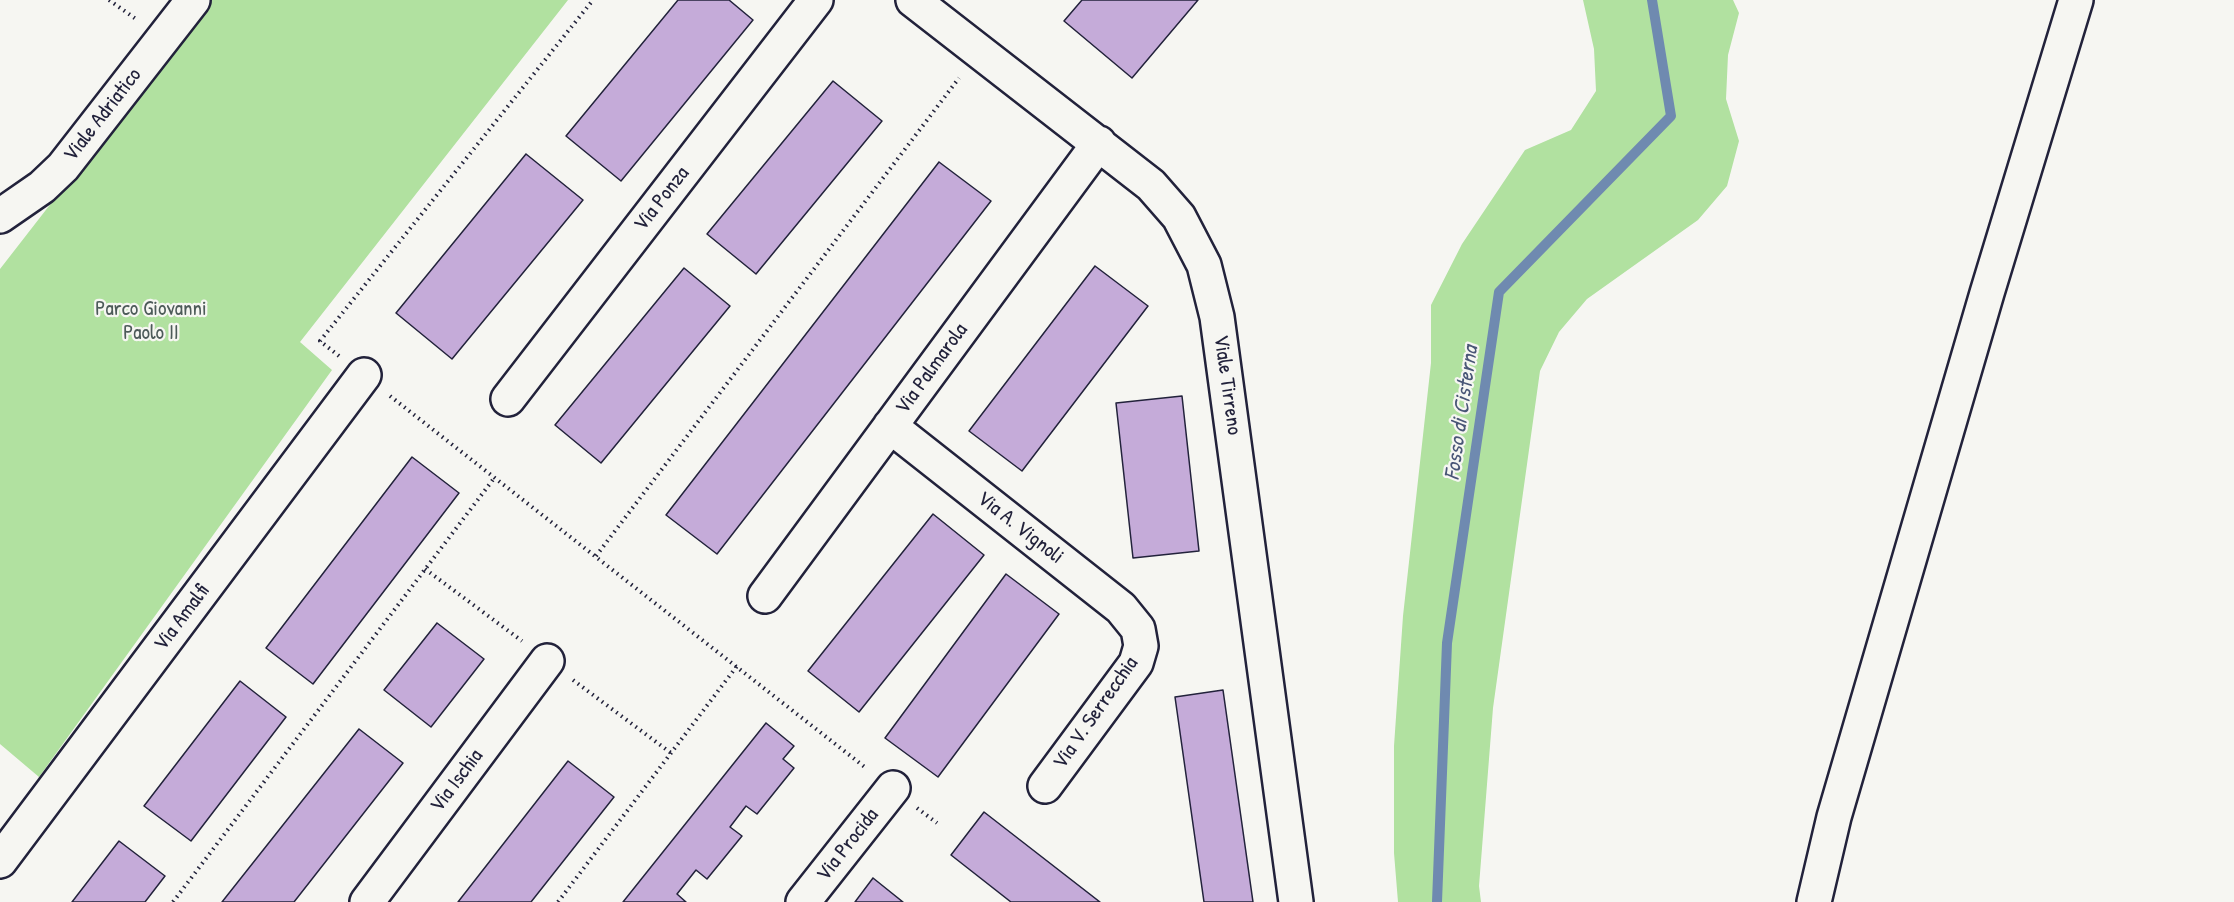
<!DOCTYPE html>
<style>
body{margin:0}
canvas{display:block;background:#f6f6f2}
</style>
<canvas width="2234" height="902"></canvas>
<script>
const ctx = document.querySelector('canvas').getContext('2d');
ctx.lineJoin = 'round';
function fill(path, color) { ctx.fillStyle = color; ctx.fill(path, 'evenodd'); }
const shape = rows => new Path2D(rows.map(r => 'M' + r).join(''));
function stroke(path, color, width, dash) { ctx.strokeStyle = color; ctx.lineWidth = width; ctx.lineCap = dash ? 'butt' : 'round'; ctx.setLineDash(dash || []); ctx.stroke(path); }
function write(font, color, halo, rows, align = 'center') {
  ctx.font = font + ' "Patrick Hand",sans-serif'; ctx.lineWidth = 4.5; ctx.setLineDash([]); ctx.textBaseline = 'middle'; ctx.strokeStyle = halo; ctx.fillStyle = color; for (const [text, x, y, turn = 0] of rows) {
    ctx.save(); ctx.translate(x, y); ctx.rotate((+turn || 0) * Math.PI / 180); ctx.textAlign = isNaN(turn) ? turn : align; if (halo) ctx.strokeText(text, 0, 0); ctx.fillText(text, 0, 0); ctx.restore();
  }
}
fill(shape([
 [209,0,568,0,300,342,332,370,39,777,0,744,0,269],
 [1583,0,1733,0,1739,13,1728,55,1726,99,1739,141,1727,186,1698,220,1587,299,1559,332,1540,371,1493,708,1479,886,1481,902,1398,902,1394,853,1394,746,1403,616,1431,363,1431,305,1462,244,1525,150,1571,130,1596,91,1594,49]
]), '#b1e1a0');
stroke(shape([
 [1437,902,1447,643,1499,292,1671,116,1652,0]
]), '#6f8ab0', 10);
const building = shape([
 [678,0,729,0,753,20,621,181,566,136,678,0],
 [1082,0,1198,0,1132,78,1064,21,1082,0],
 [833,81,882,121,756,274,707,234,833,81],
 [526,154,583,200,452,359,396,313,526,154],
 [939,162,991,201,717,554,666,515,939,162],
 [1095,266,1148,306,1022,471,969,431,1095,266],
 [684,268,730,306,601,463,555,425,684,268],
 [1182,396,1199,551,1133,558,1116,403,1182,396],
 [412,457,459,493,313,684,266,648,412,457],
 [933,514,984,555,859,712,808,671,933,514],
 [1006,574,1059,614,938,777,885,738,1006,574],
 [437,623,484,659,431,727,384,690,437,623],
 [240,681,286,717,191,841,144,806,240,681],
 [1223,690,1253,902,1204,902,1175,697,1223,690],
 [766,723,794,746,783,759,794,768,757,814,746,806,730,827,742,836,707,879,696,870,677,894,686,902,623,902,766,723],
 [359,729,403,763,294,902,222,902,359,729],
 [568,761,614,797,531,902,458,902,568,761],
 [984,812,1100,902,1011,902,951,855,984,812],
 [119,841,165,876,145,902,72,902,119,841],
 [873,878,903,902,855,902,873,878]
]);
fill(building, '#c5abd9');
stroke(building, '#22223b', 1.5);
const minor = shape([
 [913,0,1151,185,1179,217,1204,265,1217,317,1296,902],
 [0,216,42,187,63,167,193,0],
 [508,399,816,0],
 [890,426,1121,608,1138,629,1141,646,1136,663,1045,786],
 [765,596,1099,143],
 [0,861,364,375],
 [367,902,547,661],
 [803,902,893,788],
 [1814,902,1834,817,1987,293,2076,0]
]);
stroke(minor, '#22223b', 38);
stroke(shape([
 [109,0,136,19],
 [339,356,320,341,593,0],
 [390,396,866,768],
 [596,556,959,78],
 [425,569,522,641],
 [573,680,671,753],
 [917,808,937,823],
 [173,902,495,477],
 [558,902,737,666]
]), '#22223b', 4, [1.5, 4.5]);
stroke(minor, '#f6f6f2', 33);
write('21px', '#22223b', '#f6f6f2', [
 ["Viale Adriatico",103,115,-52],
 ["Via Ponza",662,199,-52],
 ["Via Palmarola",932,369,-54],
 ["Viale Tirreno",1227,385,82],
 ["Via A. Vignoli",1020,528,38],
 ["Via Amalfi",182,618,-53],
 ["Via V. Serrecchia",1096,713,-55],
 ["Via Ischia",457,781,-53],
 ["Via Procida",848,845,-52]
]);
write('21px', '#4d5b59', '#f6f6f2', [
 ["Parco Giovanni",151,309],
 ["Paolo II",151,333]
]);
write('italic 22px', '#495676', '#f6f6f2', [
 ["Fosso di Cisterna",1462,413,-82]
]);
</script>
